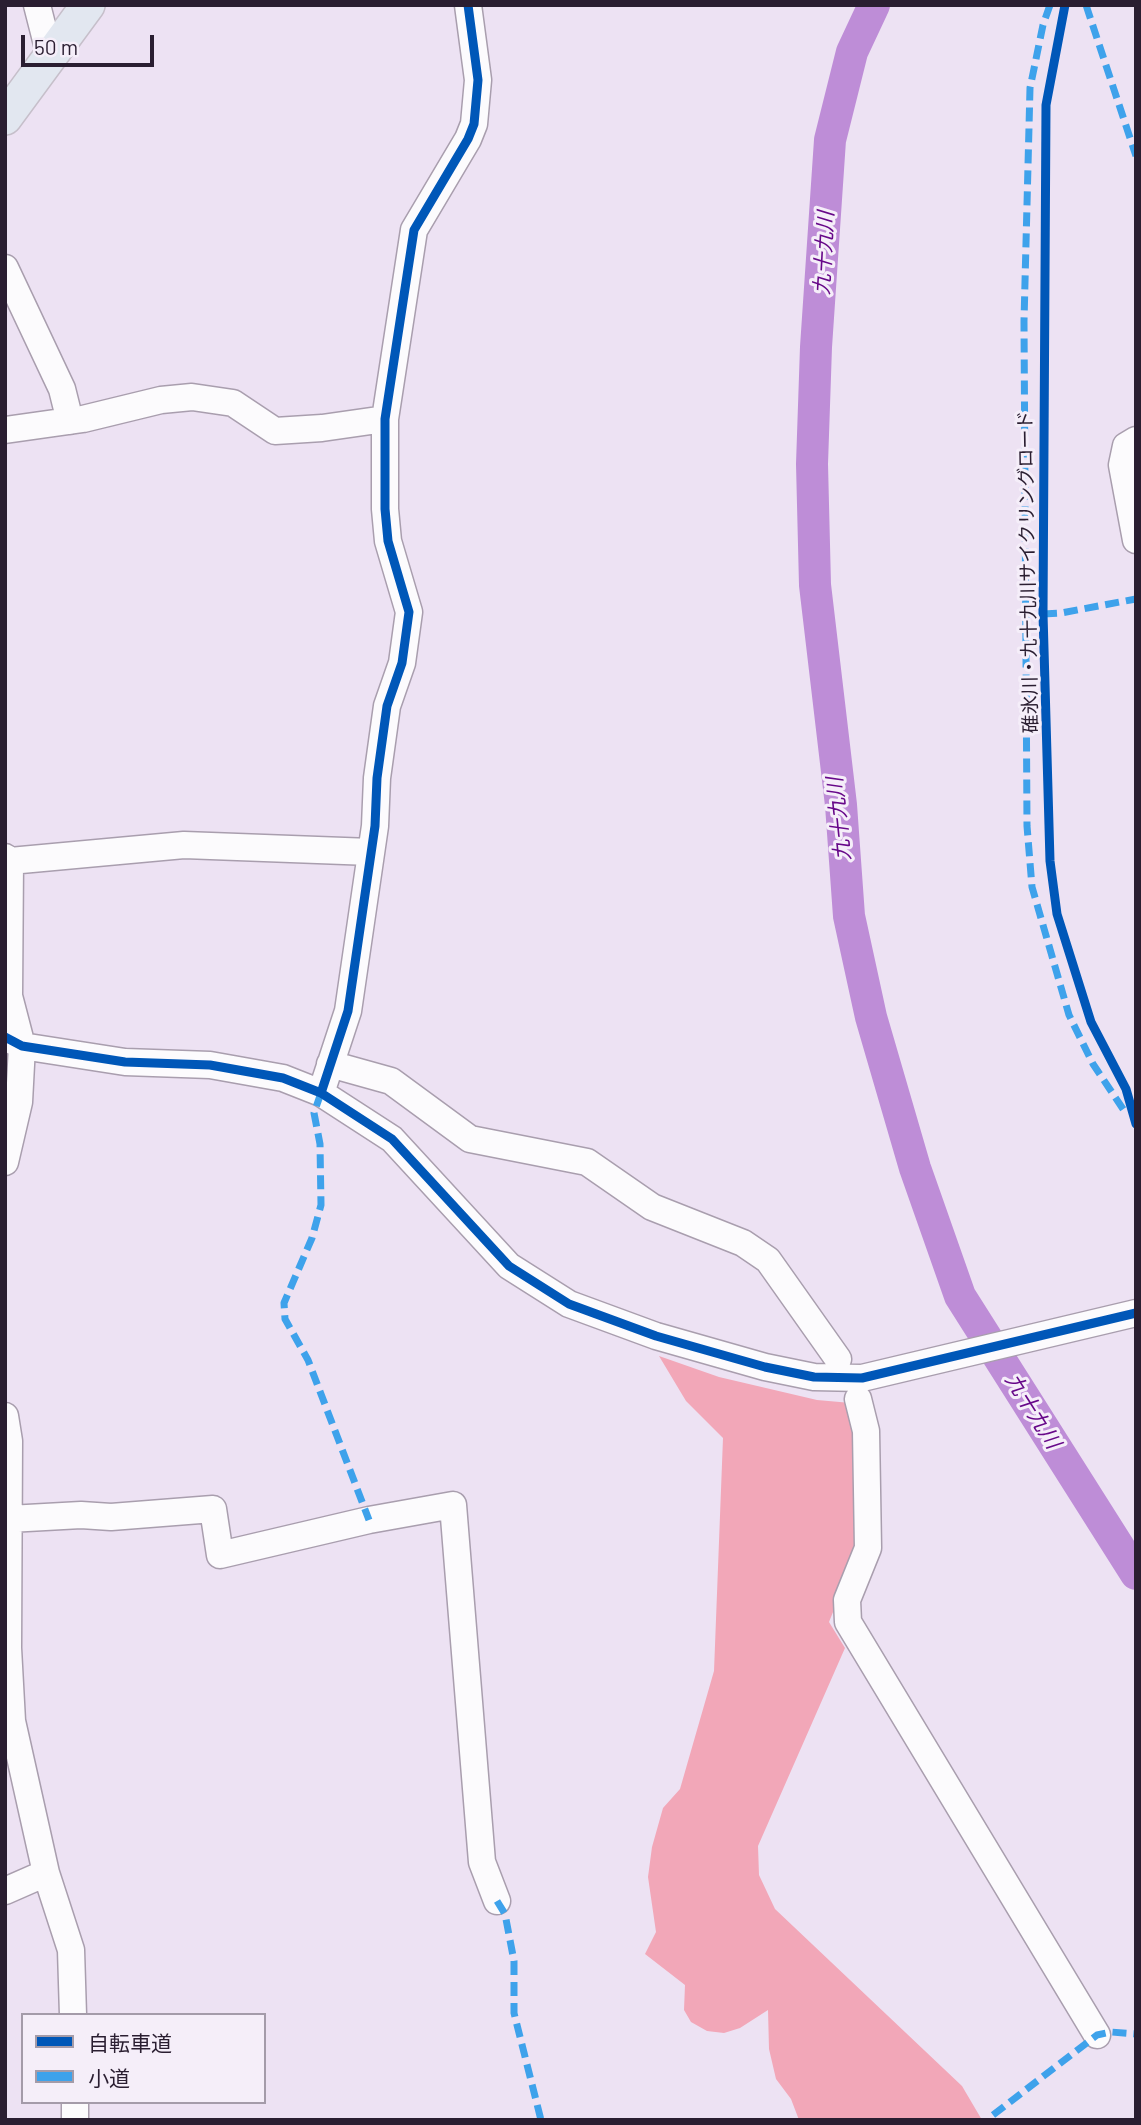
<!DOCTYPE html>
<meta charset="utf-8">
<style>
body{margin:0}
#map{position:relative;width:1141px;height:2125px;overflow:hidden;background:#ede2f3;font-family:Barlow,"Noto Sans JP",sans-serif}
canvas{display:block}
.frame{position:absolute;inset:0;border:7px solid #2a1e31;pointer-events:none}
.legend{position:absolute;left:21px;top:2013px;width:245px;height:91px;box-sizing:border-box;background:#f5eef9;border:2px solid #a49ba9;margin:0;padding:9px 12px;list-style:none;font-size:21px;color:#2a1e31}
.legend li{display:flex;align-items:center;gap:14px;height:35px}
.legend b{width:35px;border:2px solid #a49ba9}
.scale{position:absolute;left:21px;top:35px;width:133px;height:32px;box-sizing:border-box;border:4px solid #2a1e31;border-top:0;padding-left:9px;font-size:21px;line-height:24px;white-space:nowrap;color:#2a1e31;-webkit-text-stroke:5px #f5eef9;paint-order:stroke}
</style>
<div id="map">
<canvas width="1141" height="2125"></canvas>
<div class="frame"></div>
<ul class="legend">
<li><b style="height:9px;background:#0057b8"></b>自転車道</li>
<li><b style="height:9px;background:#3ea2eb"></b>小道</li>
</ul>
<div class="scale">50 m</div>
</div>
<script>
const ctx = document.querySelector('canvas').getContext('2d');
ctx.lineJoin = 'round';
function fill(path, color) { ctx.fillStyle = color; ctx.fill(path, 'evenodd'); }
const shape = rows => new Path2D(rows.map(r => 'M' + r).join(''));
function stroke(path, color, width, dash) { ctx.strokeStyle = color; ctx.lineWidth = width; ctx.lineCap = dash ? 'butt' : 'round'; ctx.setLineDash(dash || []); ctx.stroke(path); }
function write(font, color, halo, rows, align = 'center') {
  ctx.font = font + ' Barlow,"Noto Sans JP",sans-serif'; ctx.lineWidth = 6; ctx.setLineDash([]); ctx.textBaseline = 'middle'; ctx.strokeStyle = halo; ctx.fillStyle = color; for (const [text, x, y, turn = 0] of rows) {
    ctx.save(); ctx.translate(x, y); ctx.rotate((+turn || 0) * Math.PI / 180); ctx.textAlign = isNaN(turn) ? turn : align; if (halo) ctx.strokeText(text, 0, 0); ctx.fillText(text, 0, 0); ctx.restore();
  }
}
fill(shape([
 [659,1356,719,1377,817,1400,851,1403,860,1545,829,1622,845,1648,758,1846,759,1875,775,1909,962,2086,982,2120,799,2120,791,2099,776,2079,769,2049,768,2010,740,2028,724,2033,707,2031,691,2022,684,2010,685,1985,645,1954,656,1932,648,1877,652,1847,663,1808,680,1789,714,1671,723,1438,686,1401]
]), '#f2a7b8');
stroke(shape([
 [874,5,852,52,830,140,816,347,812,464,815,585,841,805,849,916,871,1017,915,1168,960,1296,1136,1574]
]), '#be8dd7', 32);
const minor = shape([
 [37,5,50,56],
 [5,268,62,389,70,421],
 [5,430,83,419,161,400,192,397,233,403,275,431,322,428,385,419],
 [1136,440,1126,446,1122,465,1136,540],
 [5,857,10,861,184,845,371,852],
 [5,1037,22,1046,125,1062,210,1065,283,1078,321,1093,392,1139,509,1266,569,1304,656,1336,765,1367,814,1377,862,1378,1136,1313],
 [330,1064,391,1081,470,1139,587,1162,652,1207,743,1243,768,1260,838,1359],
 [321,1093,348,1011,375,826,377,778,387,706,402,663,409,612,388,541,385,509,385,419,414,230,468,139,474,124,478,80,468,5],
 [5,1162,19,1102,22,1046,9,996,10,861],
 [858,1399,866,1431,868,1548,847,1600,848,1622,1097,2035],
 [5,1416,9,1441,8,1648,12,1721,46,1873,71,1950,73,2015],
 [9,1519,81,1515,111,1517,213,1509,220,1555,369,1520,453,1505,482,1862,497,1901],
 [5,1891,46,1873],
 [75,2102,75,2120]
]);
const major = shape([
 [5,118,88,5]
]);
stroke(minor, '#a99eae', 29);
stroke(major, '#c6bfca', 36);
stroke(minor, '#fcfbfd', 26);
stroke(major, '#e2e7f0', 33);
stroke(shape([
 [1050,5,1043,25,1030,88,1024,321,1027,826,1032,887,1069,1015,1093,1064,1127,1115],
 [1086,5,1136,156],
 [1043,614,1061,613,1136,599],
 [321,1093,314,1113,320,1144,321,1205,312,1238,284,1303,285,1319,308,1360,369,1520],
 [497,1901,505,1914,514,1961,514,2013,541,2120],
 [993,2115,1097,2035,1111,2032,1136,2034]
]), '#3ea2eb', 7, [14, 7]);
stroke(shape([
 [1065,5,1046,105,1043,614,1050,861,1057,914,1091,1022,1126,1089,1136,1124],
 [5,1037,22,1046,125,1062,210,1065,283,1078,321,1093,392,1139,509,1266,569,1304,656,1336,765,1367,814,1377,862,1378,1136,1313],
 [321,1093,348,1011,375,826,377,778,387,706,402,663,409,612,388,541,385,509,385,419,414,230,468,139,474,124,478,80,468,5]
]), '#0057b8', 9);
write('19px', '#2a1e31', '#f5eef9', [
 ["碓氷川・九十九川サイクリングロード",1028,572,-91]
]);
write('italic 21px', '#670889', '#f5eef9', [
 ["九十九川",824,253,-87],
 ["九十九川",839,819,-96],
 ["九十九川",1033,1411,58]
]);
</script>
